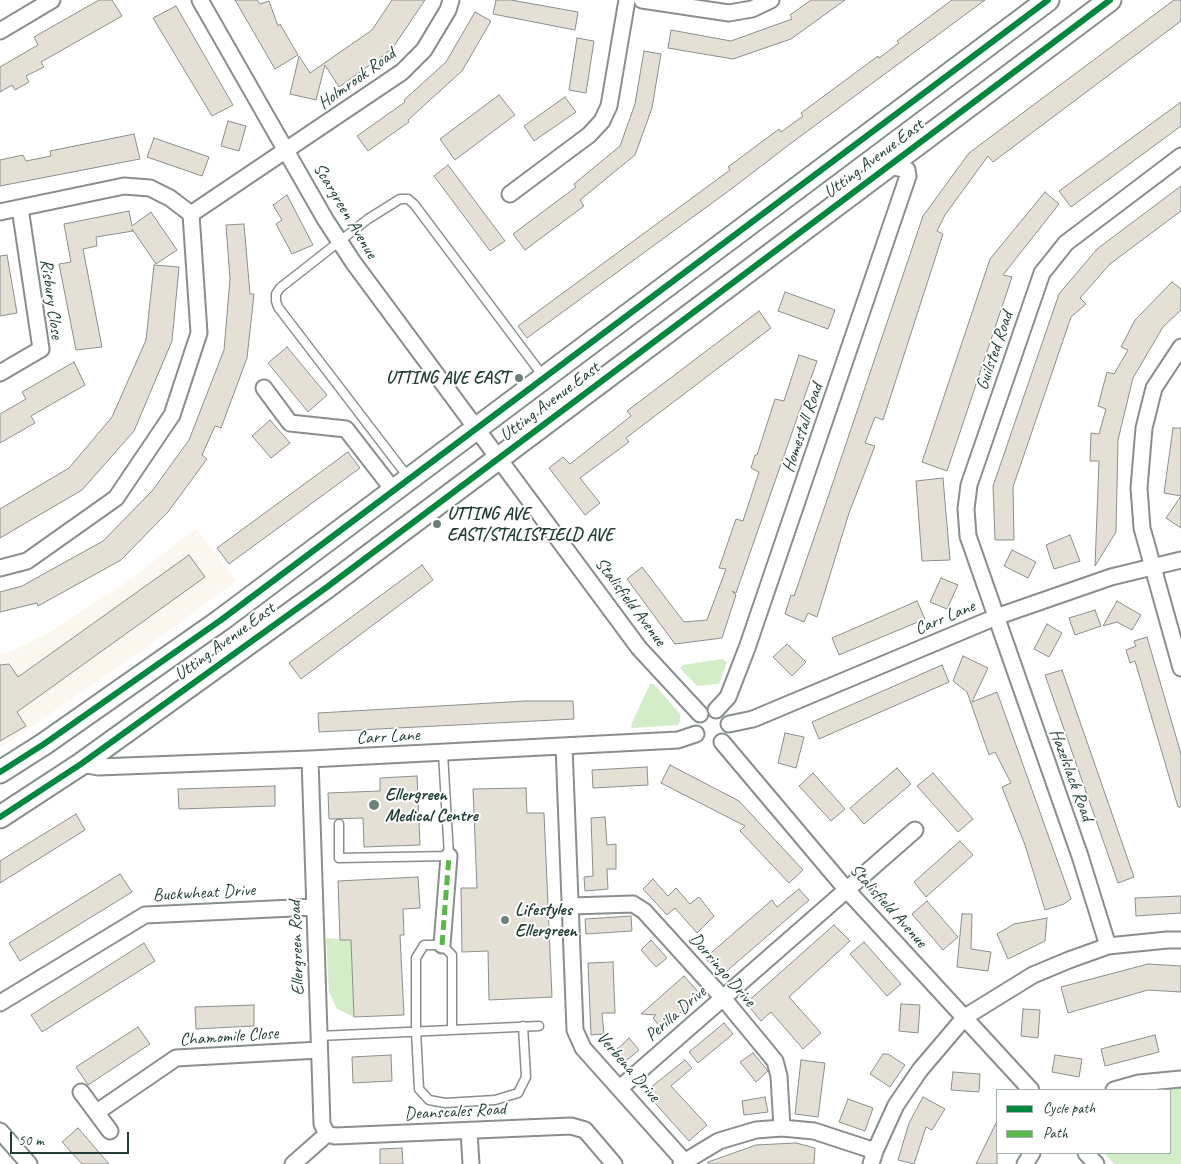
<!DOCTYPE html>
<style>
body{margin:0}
#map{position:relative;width:1181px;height:1164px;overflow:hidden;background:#fff;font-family:Caveat,sans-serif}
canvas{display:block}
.legend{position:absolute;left:996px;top:1089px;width:175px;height:65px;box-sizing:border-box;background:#fff;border:1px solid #a5b1ae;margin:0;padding:6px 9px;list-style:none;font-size:15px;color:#1f3d34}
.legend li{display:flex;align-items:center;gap:10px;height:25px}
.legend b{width:25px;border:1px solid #a5b1ae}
.scale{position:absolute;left:10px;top:1132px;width:119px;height:22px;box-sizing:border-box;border:2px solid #1f3d34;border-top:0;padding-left:6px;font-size:15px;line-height:18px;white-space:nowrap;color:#1f3d34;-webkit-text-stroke:4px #fff;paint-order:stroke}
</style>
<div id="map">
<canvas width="1181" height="1164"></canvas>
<ul class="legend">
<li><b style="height:6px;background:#00873e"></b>Cycle path</li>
<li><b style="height:6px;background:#58b947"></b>Path</li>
</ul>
<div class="scale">50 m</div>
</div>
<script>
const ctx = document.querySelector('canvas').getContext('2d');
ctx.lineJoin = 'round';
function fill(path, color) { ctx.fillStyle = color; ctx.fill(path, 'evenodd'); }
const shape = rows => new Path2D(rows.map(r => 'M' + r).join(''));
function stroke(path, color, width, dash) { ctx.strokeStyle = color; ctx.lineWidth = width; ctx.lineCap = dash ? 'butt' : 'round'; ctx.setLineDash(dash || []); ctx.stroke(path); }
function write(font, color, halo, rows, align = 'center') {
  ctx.font = font + ' Caveat,sans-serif'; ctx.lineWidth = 4; ctx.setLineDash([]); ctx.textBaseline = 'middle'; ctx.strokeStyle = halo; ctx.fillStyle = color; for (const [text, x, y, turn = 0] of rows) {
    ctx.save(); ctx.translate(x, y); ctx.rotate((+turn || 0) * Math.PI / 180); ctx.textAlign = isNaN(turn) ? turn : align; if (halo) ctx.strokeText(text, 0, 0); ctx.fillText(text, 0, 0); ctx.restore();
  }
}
fill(shape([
 [196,528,236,581,139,653,0,748,0,654,7,653,40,638,127,582]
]), '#fbf7ee');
fill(shape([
 [722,659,727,662,719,684,697,686,680,668,683,665],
 [650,684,654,684,680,714,680,721,678,725,632,728,631,725],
 [326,938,351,940,354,1017,337,1009,329,992],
 [1181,1085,1181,1164,1114,1164,1104,1153,1170,1153,1170,1090,1136,1090]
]), '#d4edc9');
const building = shape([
 [99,0,112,0,122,16,41,62,44,67,26,76,29,82,15,90,12,85,0,92,0,67,38,45,34,37,99,0],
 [235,0,257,0,260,4,269,1,278,26,280,24,298,55,275,69,235,0],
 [392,0,425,0,392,49,339,87,325,65,316,100,290,94,299,56,310,73,372,30,392,0],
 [496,0,511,0,578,12,575,30,493,14,496,0],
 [811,0,845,0,791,39,733,59,668,48,671,30,731,41,792,19,790,15,811,0],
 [952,0,985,0,790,144,734,187,527,338,518,326,730,170,728,167,779,129,781,132,803,116,801,113,878,56,879,58,899,43,897,41,952,0],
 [1174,0,1181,0,1181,21,993,162,988,156,945,215,937,231,943,234,883,420,875,417,865,443,875,446,849,513,817,617,808,613,804,622,785,614,791,595,794,596,828,497,923,216,969,153,1174,0],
 [176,6,233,105,212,116,153,18,176,6],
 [475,12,491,21,462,71,408,120,409,122,368,151,357,136,405,102,404,100,446,62,475,12],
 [577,38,594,41,586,93,569,90,577,38],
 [644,51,661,54,652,108,635,155,580,200,584,206,525,250,513,234,576,187,574,184,620,146,635,104,644,51],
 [499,95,515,115,455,160,440,139,499,95],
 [565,97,576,112,534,141,524,126,565,97],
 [1181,102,1181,126,1071,207,1059,191,1181,102],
 [228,121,246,126,239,151,221,146,228,121],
 [134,134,140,159,0,186,0,160,23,155,26,161,51,156,50,151,134,134],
 [154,138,209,157,202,176,147,157,154,138],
 [448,165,505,241,490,251,434,176,448,165],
 [1181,186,1181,211,1110,264,1080,298,1086,304,1071,317,1013,487,1014,540,995,540,993,486,1059,294,1097,249,1181,186],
 [1045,192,1059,204,1003,275,1012,277,947,471,922,462,990,259,1045,192],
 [287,195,313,245,292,254,276,224,282,220,273,205,287,195],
 [129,211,132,226,151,212,177,250,156,264,132,229,133,231,96,237,97,246,83,249,102,347,76,350,59,264,71,262,64,224,129,211],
 [244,224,250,294,254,294,247,358,221,428,215,426,202,455,207,459,168,512,121,560,38,606,37,603,0,612,0,592,22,586,103,541,152,491,189,440,224,350,230,279,226,225,244,224],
 [7,255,17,313,0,316,0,256,7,255],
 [154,265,179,267,172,341,134,431,82,490,0,538,0,509,69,468,112,417,146,340,154,265],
 [1172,282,1181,289,1181,310,1163,327,1133,378,1118,440,1116,532,1095,566,1099,461,1090,461,1091,433,1099,434,1106,409,1098,406,1102,391,1107,372,1114,374,1128,350,1121,347,1135,320,1172,282],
 [785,292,835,310,828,329,778,311,785,292],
 [759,311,771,328,626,438,629,442,580,478,600,503,585,515,549,468,563,457,570,464,631,416,627,411,759,311],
 [287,347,327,395,308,412,268,363,287,347],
 [799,355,817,361,736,593,732,591,736,595,722,638,675,644,627,579,642,567,684,622,707,620,726,569,719,568,736,519,743,521,759,472,751,468,755,455,757,455,775,399,784,401,799,355],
 [74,362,85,385,31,416,35,423,0,443,0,414,26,399,22,392,74,362],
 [270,420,290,443,271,458,252,436,270,420],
 [1173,428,1181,428,1181,528,1166,518,1181,496,1164,493,1173,428],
 [348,452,360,468,229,564,217,548,348,452],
 [943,478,950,560,922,561,916,481,943,478],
 [1070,535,1080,561,1054,569,1046,545,1070,535],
 [1012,550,1036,562,1028,578,1004,566,1012,550],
 [189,555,205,577,17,712,26,726,0,741,0,665,9,664,18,677,189,555],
 [422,565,433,580,301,679,289,663,422,565],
 [941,578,958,585,947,609,930,602,941,578],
 [917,601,925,619,839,655,832,638,917,601],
 [1117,601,1141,615,1132,630,1117,622,1103,626,1117,601],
 [1095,610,1101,626,1075,635,1069,618,1095,610],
 [1047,624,1062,633,1049,657,1034,649,1047,624],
 [1147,637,1181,754,1181,807,1178,807,1135,661,1130,663,1126,650,1136,646,1134,641,1147,637],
 [787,644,806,662,792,676,773,657,787,644],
 [963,656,988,668,972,702,997,692,1071,899,1064,904,1045,910,1025,845,1002,787,1011,783,995,752,989,755,967,692,953,681,963,656],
 [942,665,949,682,819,739,812,722,942,665],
 [1062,670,1134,877,1118,883,1045,675,1062,670],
 [526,701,573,701,574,719,319,732,318,713,526,701],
 [785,733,804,737,796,768,778,763,785,733],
 [670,765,739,801,803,870,789,883,740,831,745,826,661,783,670,765],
 [647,767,648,785,593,788,592,770,647,767],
 [897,768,911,784,864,824,850,808,897,768],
 [813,773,845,809,831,821,799,786,813,773],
 [933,773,973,819,958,832,917,786,933,773],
 [417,776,420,845,364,847,363,818,329,819,328,793,380,791,380,778,417,776],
 [275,786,275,806,179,809,178,789,275,786],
 [526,788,527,813,544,813,552,997,489,1000,488,951,462,952,461,888,477,888,473,789,526,788],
 [76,814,85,830,0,883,0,861,76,814],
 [605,817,607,845,616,844,616,869,607,869,608,889,585,891,584,877,593,876,591,818,605,817],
 [960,841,973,855,926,897,914,882,960,841],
 [120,874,132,892,20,961,9,943,120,874],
 [418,877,420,908,403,909,404,935,400,935,404,1015,354,1017,351,940,340,940,338,881,418,877],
 [653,879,668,896,676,888,690,904,699,897,714,916,697,933,675,908,667,915,643,889,653,879],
 [799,889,809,900,721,976,705,958,772,900,777,907,799,889],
 [1181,896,1181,913,1136,916,1135,898,1181,896],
 [927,901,958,937,943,950,912,914,927,901],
 [962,914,972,914,971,949,991,952,988,971,957,967,962,914],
 [631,916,632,931,586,934,585,919,631,916],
 [1047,918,1045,941,1008,959,997,934,1014,924,1047,918],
 [834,925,850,941,789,997,821,1033,803,1049,771,1012,761,1021,746,1003,834,925],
 [651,940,667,958,656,967,641,950,651,940],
 [864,942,901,984,887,996,850,954,864,942],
 [144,943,155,961,42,1032,31,1015,144,943],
 [613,962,615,1013,602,1013,604,1034,591,1035,588,963,613,962],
 [1148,964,1181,966,1181,992,1148,990,1068,1013,1061,987,1148,964],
 [684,976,700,994,681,1012,662,1029,653,1018,656,1015,641,1014,684,976],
 [901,1004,920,1005,918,1033,899,1031,901,1004],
 [254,1005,254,1026,196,1029,195,1007,254,1005],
 [1023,1009,1040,1010,1038,1038,1021,1036,1023,1009],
 [724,1023,733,1034,698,1063,689,1052,724,1023],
 [138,1027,150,1044,88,1085,76,1067,138,1027],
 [1155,1035,1159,1052,1105,1066,1101,1049,1155,1035],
 [629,1038,639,1050,621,1065,614,1057,614,1052,629,1038],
 [753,1053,768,1071,756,1082,740,1062,753,1053],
 [883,1054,888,1054,905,1065,890,1087,870,1074,883,1054],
 [391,1055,392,1081,353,1083,352,1057,391,1055],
 [1055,1055,1082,1059,1079,1077,1052,1072,1055,1055],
 [685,1060,692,1068,671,1086,707,1125,689,1141,645,1092,685,1060],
 [801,1060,825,1063,818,1117,795,1114,801,1060],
 [953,1072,980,1074,979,1092,951,1090,953,1072],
 [765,1097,768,1112,744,1115,742,1101,765,1097],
 [923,1097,945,1109,932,1130,926,1127,914,1164,898,1160,909,1123,923,1097],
 [848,1099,873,1108,865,1131,839,1122,848,1099],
 [997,1121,997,1164,976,1164,997,1121],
 [78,1128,97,1150,109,1164,82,1164,62,1142,78,1128],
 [796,1143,815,1148,814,1164,708,1164,708,1162,756,1145,796,1143],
 [402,1148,403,1164,380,1164,380,1149,402,1148]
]);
fill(building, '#e5e0d6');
stroke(building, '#898f8d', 1);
const lane = shape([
 [408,477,278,307,276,301,276,294,280,288,368,219,400,199,408,199,414,204,543,376],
 [339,824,339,858,449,856,443,753],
 [452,1029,452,955,442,945,424,945,416,958,416,1031,419,1089,429,1100,445,1103,495,1100,518,1093,526,1077,523,1026],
 [319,1036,539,1026]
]);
const street = shape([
 [200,0,325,219,353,262,639,648,700,714],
 [642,0,729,13,752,9,771,0],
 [0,31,52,0],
 [510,194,589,135,602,121,609,106,627,0],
 [0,212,124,186,150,188,170,198,191,214],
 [191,214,402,72,424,50,448,10,451,0],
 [1181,347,1154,388,1144,428,1139,488,1142,528,1181,668],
 [0,373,41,349,20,208],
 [264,388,290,423,346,429,394,491],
 [0,568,27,561,116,498,172,415,199,333,191,214],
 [716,710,728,697,747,648,908,176,907,170,890,166],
 [729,724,753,719,996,617,1111,577,1181,560],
 [722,742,846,889,1031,1090],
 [564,746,575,1030,583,1048,684,1161],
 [310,759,322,1124,327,1134],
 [81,764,98,767,310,759,678,740,696,734],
 [571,906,633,904,644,911,723,998,775,1061,779,1076,782,1128],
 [442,945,449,856],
 [1108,946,1080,856,968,536,966,509,969,485,1042,273,1066,243,1181,156],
 [0,1003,145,915,314,907],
 [620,1088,915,830],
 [1114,1090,1139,1083,1181,1079],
 [81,1092,110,1131],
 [97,1112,176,1058,319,1050],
 [0,1131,29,1164],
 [469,1131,471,1164],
 [1086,1153,1096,1164],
 [293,1164,327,1134,335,1136,571,1126,585,1130,614,1164],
 [681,1164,719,1141,756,1130,782,1128,814,1131,875,1151],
 [871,1164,875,1151,896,1105,920,1070,965,1017,1033,975,1069,960,1108,946,1167,940,1181,940],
 [1025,1164,1032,1153]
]);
const secondary = shape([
 [0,772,44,744,221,620,1048,0],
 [0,817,81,764,327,587,1110,0]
]);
stroke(lane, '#898f8d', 11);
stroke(street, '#898f8d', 19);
stroke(secondary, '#898f8d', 25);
stroke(lane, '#fff', 8);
stroke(street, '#fff', 15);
stroke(secondary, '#fff', 21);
stroke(shape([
 [442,945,449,856]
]), '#58b947', 5, [10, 5]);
stroke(shape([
 [0,772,44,744,221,620,1048,0],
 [0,817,81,764,327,587,1110,0]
]), '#00873e', 6);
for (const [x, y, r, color] of [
 [519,378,5,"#6d817b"],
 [437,524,5,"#6d817b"],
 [374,805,6,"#6d817b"],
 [505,920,5,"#6d817b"]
]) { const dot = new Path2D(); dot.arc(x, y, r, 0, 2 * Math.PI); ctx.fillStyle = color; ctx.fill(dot); stroke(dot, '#fff', 2); }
write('18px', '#1f3d34', '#fff', [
 ["Holmrook Road",357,79,-36],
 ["Utting Avenue East",874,159,-37],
 ["Scargreen Avenue",345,211,59],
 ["Risbury Close",51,299,82],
 ["Guilsted Road",995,351,-71],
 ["Utting Avenue East",550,402,-37],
 ["Homestall Road",803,428,-71],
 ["Stalisfield Avenue",630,602,53],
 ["Carr Lane",945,618,-23],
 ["Utting Avenue East",225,642,-36],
 ["Carr Lane",388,737,-3],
 ["Hazelslack Road",1071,775,70],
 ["Buckwheat Drive",204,893,-3],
 ["Stalisfield Avenue",888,906,48],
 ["Ellergreen Road",297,948,-92],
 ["Dorringo Drive",722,970,49],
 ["Perilla Drive",676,1014,-41],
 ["Chamomile Close",229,1037,-4],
 ["Verbena Drive",628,1067,49],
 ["Deanscales Road",455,1112,-3]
]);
write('bold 18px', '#1f3d34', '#fff', [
 ["UTTING AVE EAST",509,378,"right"],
 ["UTTING AVE",447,514],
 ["EAST/STALISFIELD AVE",447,535],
 ["Ellergreen",385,795],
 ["Medical Centre",385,816],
 ["Lifestyles",515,910],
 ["Ellergreen",515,931]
], 'left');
</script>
